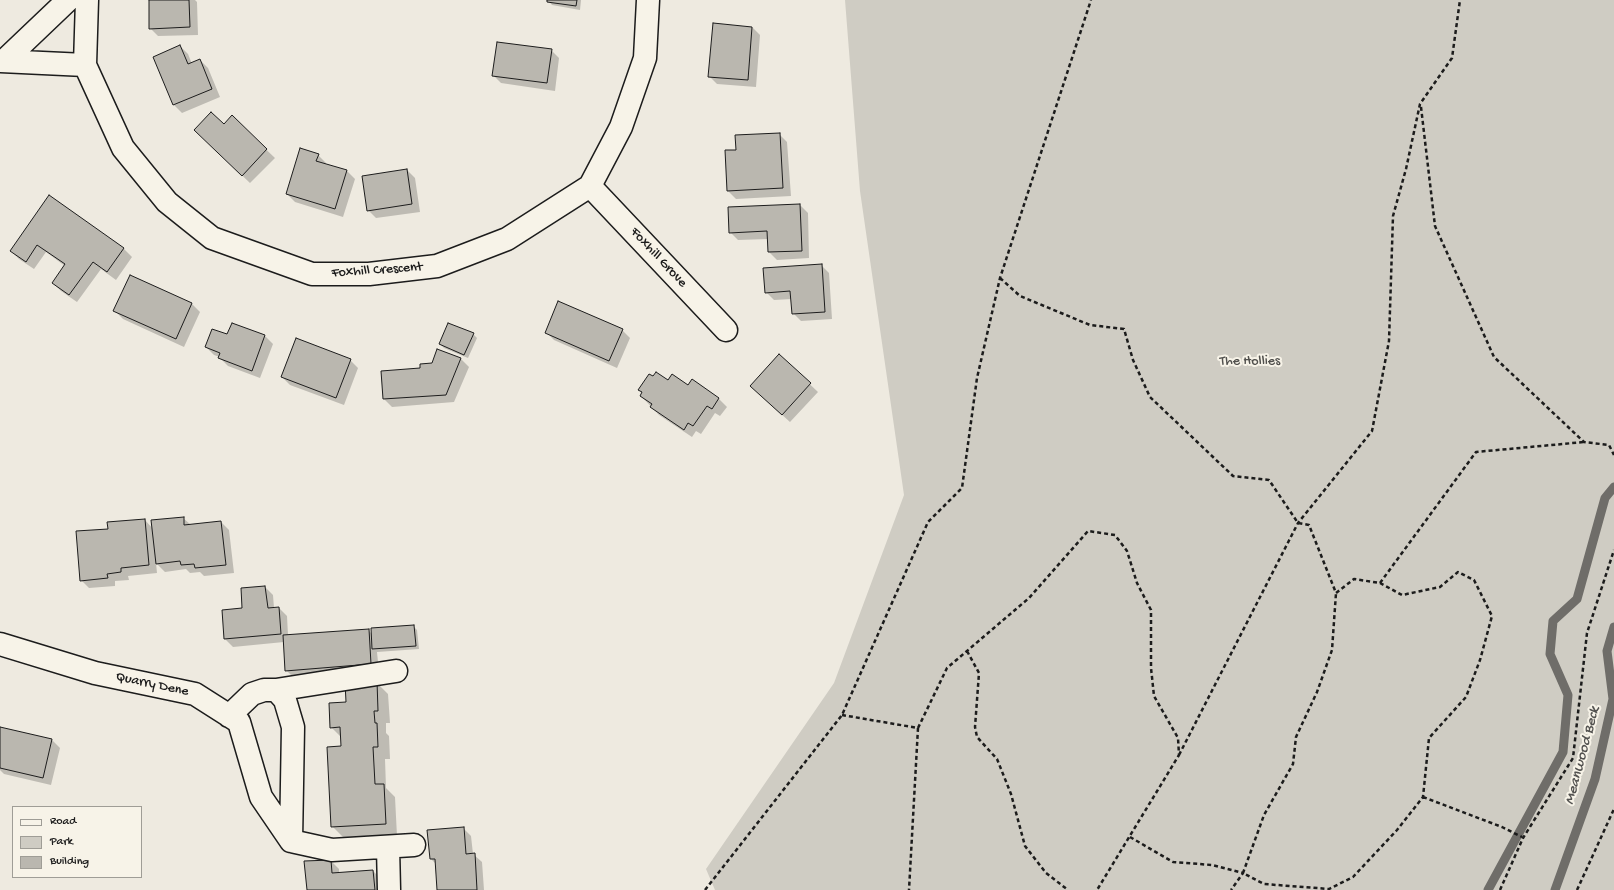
<!DOCTYPE html>
<style>
body{margin:0}
#map{position:relative;width:1614px;height:890px;overflow:hidden;background:#eeeae0;font-family:"Gochi Hand",sans-serif}
canvas{display:block}
.legend{position:absolute;left:12px;top:806px;width:130px;height:72px;box-sizing:border-box;background:#f7f3e8;border:1px solid #9f9d96;margin:0;padding:5px 7px;list-style:none;font-size:12px;color:#1c1c1c}
.legend li{display:flex;align-items:center;gap:8px;height:20px}
.legend b{width:20px;border:1px solid #9f9d96}
</style>
<div id="map">
<canvas width="1614" height="890"></canvas>
<ul class="legend">
<li><b style="height:5px;background:#f7f3e8"></b>Road</li>
<li><b style="height:11px;background:#cfccc3"></b>Park</li>
<li><b style="height:11px;background:#bab7af"></b>Building</li>
</ul>
</div>
<script>
const ctx = document.querySelector('canvas').getContext('2d');
ctx.lineJoin = 'round';
function fill(path, color) { ctx.fillStyle = color; ctx.fill(path, 'evenodd'); }
const shape = rows => new Path2D(rows.map(r => 'M' + r).join(''));
function stroke(path, color, width, dash) { ctx.strokeStyle = color; ctx.lineWidth = width; ctx.lineCap = dash ? 'butt' : 'round'; ctx.setLineDash(dash || []); ctx.stroke(path); }
function write(font, color, halo, rows, align = 'center') {
  ctx.font = font + ' "Gochi Hand",sans-serif'; ctx.lineWidth = 4; ctx.setLineDash([]); ctx.textBaseline = 'middle'; ctx.strokeStyle = halo; ctx.fillStyle = color; for (const [text, x, y, turn = 0] of rows) {
    ctx.save(); ctx.translate(x, y); ctx.rotate((+turn || 0) * Math.PI / 180); ctx.textAlign = isNaN(turn) ? turn : align; if (halo) ctx.strokeText(text, 0, 0); ctx.fillText(text, 0, 0); ctx.restore();
  }
}
fill(shape([
 [845,0,1614,0,1614,890,715,890,706,869,834,683,904,495,860,191]
]), '#cfccc3');
fill(shape([
 [150,0,195,0,197,2,198,35,158,36,150,28],
 [548,0,581,0,580,10,552,5],
 [752,27,760,35,756,87,717,84,709,76],
 [180,46,188,54,192,64,200,60,208,68,220,97,182,113,174,105,154,57],
 [551,50,559,58,555,91,501,83,493,75],
 [232,117,275,158,250,183,203,138,224,125],
 [779,134,787,142,791,196,736,199,728,191,726,151,737,151],
 [318,155,326,163,325,165,347,171,355,179,343,217,295,202,287,194],
 [407,170,415,178,420,212,376,218,368,210],
 [49,197,124,249,132,257,116,280,101,269,77,302,61,291,53,283,65,266,46,252,34,269,19,259,11,251],
 [800,205,808,213,809,258,777,260,769,252,768,239,738,240,730,232],
 [821,265,829,273,832,319,801,321,793,313,792,299,774,300,766,292],
 [131,276,192,304,200,312,184,347,123,319,115,311],
 [233,324,265,336,273,344,260,378,228,366,220,358,220,357,214,355,206,347,228,336],
 [622,330,630,338,617,368,554,340,546,332],
 [473,334,477,338,468,358,444,348,440,344],
 [438,350,461,359,469,367,454,402,392,407,384,399,382,372,421,369,432,364],
 [779,355,818,392,790,422,759,394],
 [350,360,358,368,344,405,290,385,282,377],
 [668,381,688,387,692,381,719,399,727,407,720,416,715,413,701,434,696,431,692,437,659,415,641,396,643,393,639,390],
 [183,518,191,525,221,522,229,530,234,573,204,576,200,572,190,573,186,569,165,572,156,563,157,573,128,576,129,580,115,581,115,586,89,588,81,580,109,530,145,520,153,529],
 [265,587,273,595,274,608,279,608,287,616,288,635,368,630,372,634,413,626,417,630,419,649,377,652,379,672,294,678,286,670,284,642,233,647,225,639,244,609],
 [376,682,388,694,390,723,386,723,386,733,389,736,390,759,385,759,386,788,395,797,397,836,344,838,332,826,342,747,342,738,331,727,347,703],
 [0,728,52,740,60,748,51,785,4,774,0,770],
 [463,828,471,836,473,854,482,862,484,890,438,890,436,864,431,859],
 [331,861,339,869,339,873,373,871,381,879,382,890,308,890]
]), '#0003');
stroke(shape([
 [1488,890,1563,752,1568,695,1550,654,1553,621,1577,599,1605,498,1614,487],
 [1555,890,1595,779,1613,699,1607,651,1614,627]
]), '#6f6d69', 9);
const building = shape([
 [149,0,189,0,190,27,149,29,149,0],
 [547,0,577,0,576,6,547,2,547,0],
 [713,23,752,27,748,80,708,77,713,23],
 [497,42,552,49,547,83,492,76,497,42],
 [180,45,188,64,200,59,212,89,173,105,153,57,180,45],
 [211,112,224,124,232,115,267,149,242,176,194,130,211,112],
 [780,133,783,188,727,191,725,150,736,150,735,135,780,133],
 [300,148,319,154,316,161,347,170,335,209,286,194,300,148],
 [407,169,412,204,367,211,362,176,407,169],
 [49,195,124,248,107,272,93,262,69,295,52,283,65,264,37,245,26,262,10,251,49,195],
 [800,204,802,251,768,252,767,231,729,233,728,207,800,204],
 [822,264,825,312,792,314,790,291,765,293,763,268,822,264],
 [130,275,192,303,176,339,113,311,130,275],
 [558,301,623,329,609,361,545,333,558,301],
 [232,323,265,335,252,371,218,358,220,353,205,347,212,329,227,334,232,323],
 [448,323,474,333,464,355,439,344,448,323],
 [296,338,351,359,336,398,281,377,296,338],
 [437,349,461,358,446,395,383,399,381,371,420,368,420,364,432,363,437,349],
 [779,354,811,383,782,415,750,386,779,354],
 [656,372,668,380,672,374,688,385,692,379,719,398,712,409,707,406,693,426,688,423,684,430,650,407,652,404,640,396,642,392,638,390,649,374,653,376,656,372],
 [184,517,184,525,221,521,226,565,195,568,194,564,181,565,180,561,156,564,151,520,184,517],
 [145,519,149,565,121,568,121,572,107,574,108,578,80,581,76,531,108,529,107,522,145,519],
 [265,586,268,608,279,607,281,634,224,639,222,610,242,608,241,588,265,586],
 [414,625,416,646,372,649,371,628,414,625],
 [369,629,371,664,285,671,283,635,369,629],
 [377,681,378,711,374,711,375,723,377,723,378,747,373,747,375,784,384,784,386,824,331,827,327,747,341,746,340,727,330,728,329,703,346,702,345,682,377,681],
 [0,727,52,739,43,778,0,768,0,727],
 [464,827,466,854,475,853,477,890,437,890,435,859,430,859,427,830,464,827],
 [331,860,332,873,373,870,375,890,307,890,304,861,331,860]
]);
fill(building, '#bab7af');
stroke(building, '#1c1c1c', 1);
const minor = shape([
 [87,0,85,65,123,148,167,202,212,238,312,274,369,274,437,266,507,239,590,186,621,127,645,58,648,0],
 [0,61,85,65],
 [4,61,68,0],
 [590,186,726,330],
 [0,644,95,673,195,694,239,722,261,797,291,841,332,850,414,845],
 [276,690,396,671],
 [229,716,252,694,264,690,276,690,285,700,293,727,291,841],
 [388,847,389,890]
]);
stroke(minor, '#1c1c1c', 25);
stroke(shape([
 [1421,107,1435,226,1494,357,1584,442,1609,445,1614,455],
 [1000,278,1020,296,1090,325,1124,329,1133,360,1150,397,1233,476,1269,480,1298,523,1309,525,1336,593,1354,579,1380,583,1402,595,1440,587,1458,572,1474,580,1492,616,1480,660,1466,697,1429,738,1423,797,1397,830,1353,877,1329,889,1264,884,1243,873,1264,815,1293,764,1296,737,1317,692,1332,650,1336,593],
 [1380,583,1476,452,1584,442],
 [967,651,979,673,975,727,977,737,997,759,1011,794,1025,846,1046,873,1068,890],
 [842,715,918,728,909,890],
 [918,728,947,668,1029,598,1088,531,1115,535,1127,551,1137,583,1151,610,1151,668,1154,696,1178,738,1179,755,1097,890],
 [1179,755,1298,523,1372,431,1389,341,1393,216,1406,169,1420,104,1452,58,1460,0],
 [1423,797,1502,827,1522,837],
 [1130,837,1173,862,1212,865,1243,873,1231,890],
 [705,890,842,715,928,522,962,488,977,378,1000,278,1091,0],
 [1500,890,1523,838,1573,758,1587,633,1614,550],
 [1577,890,1614,809]
]), '#1c1c1c', 2.5, [4, 3]);
stroke(minor, '#f7f3e8', 22);
write('14px', '#1c1c1c', '#f7f3e8', [
 ["Foxhill Grove",658,258,47],
 ["Foxhill Crescent",377,271,-4],
 ["Quarry Dene",152,685,12]
]);
write('14px', '#52514e', '#f7f3e8', [
 ["The Hollies",1250,362]
]);
write('italic 15px', '#535250', '#f7f3e8', [
 ["Meanwood Beck",1583,756,-75]
]);
</script>
